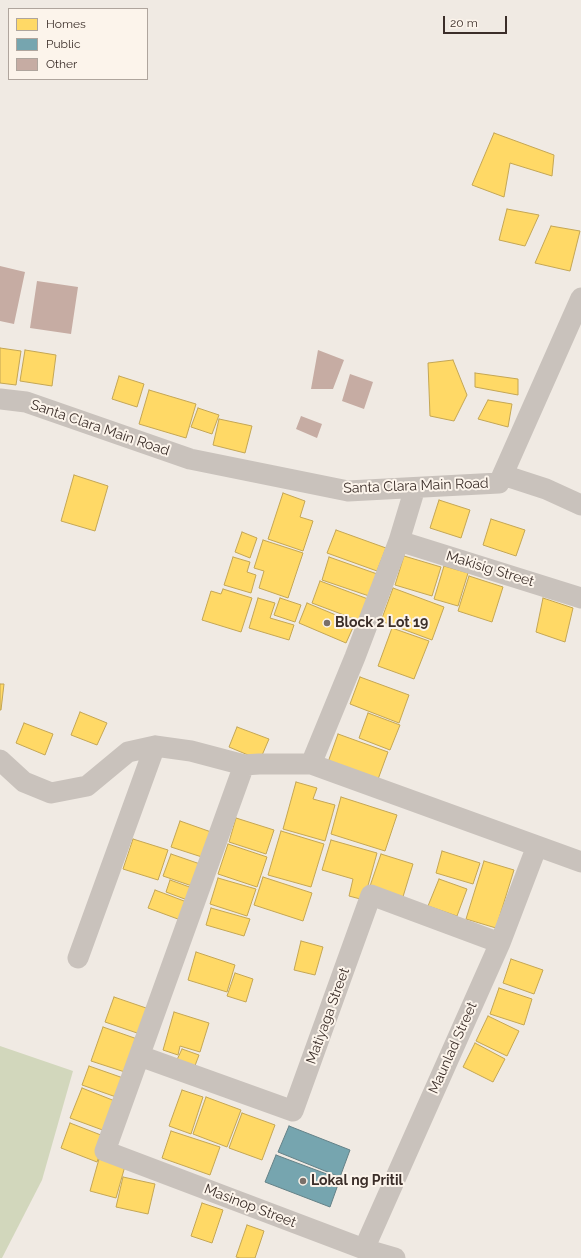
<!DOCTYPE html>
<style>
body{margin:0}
#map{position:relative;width:581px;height:1258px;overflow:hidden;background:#f0eae3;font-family:Raleway,sans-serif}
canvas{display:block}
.legend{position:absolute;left:8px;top:8px;width:140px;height:72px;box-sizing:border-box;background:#fcf4eb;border:1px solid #afa59d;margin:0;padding:5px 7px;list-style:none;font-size:12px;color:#3b2e29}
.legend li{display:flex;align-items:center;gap:8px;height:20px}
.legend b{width:20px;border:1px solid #afa59d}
.scale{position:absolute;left:443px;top:16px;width:64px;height:18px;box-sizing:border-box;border:2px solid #3b2e29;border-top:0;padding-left:5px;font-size:12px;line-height:14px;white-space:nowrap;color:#3b2e29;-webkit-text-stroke:3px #fcf4eb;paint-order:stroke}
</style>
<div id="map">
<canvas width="581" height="1258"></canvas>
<ul class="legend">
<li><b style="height:11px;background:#ffd966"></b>Homes</li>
<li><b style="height:11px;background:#76a5af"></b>Public</li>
<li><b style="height:11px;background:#c6aca3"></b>Other</li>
</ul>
<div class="scale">20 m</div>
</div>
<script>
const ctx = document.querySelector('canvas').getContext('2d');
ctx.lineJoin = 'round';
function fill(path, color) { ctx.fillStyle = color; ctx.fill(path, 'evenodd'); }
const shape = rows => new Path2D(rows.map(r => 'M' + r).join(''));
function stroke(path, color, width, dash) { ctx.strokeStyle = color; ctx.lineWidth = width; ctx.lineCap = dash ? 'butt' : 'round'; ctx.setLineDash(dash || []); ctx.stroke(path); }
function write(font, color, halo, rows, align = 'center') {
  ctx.font = font + ' Raleway,sans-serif'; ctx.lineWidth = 4; ctx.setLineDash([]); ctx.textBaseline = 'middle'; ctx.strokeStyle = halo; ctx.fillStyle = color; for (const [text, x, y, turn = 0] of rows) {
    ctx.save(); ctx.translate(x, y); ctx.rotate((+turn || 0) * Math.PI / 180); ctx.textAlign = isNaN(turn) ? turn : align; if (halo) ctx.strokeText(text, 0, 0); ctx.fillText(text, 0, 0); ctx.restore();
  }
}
fill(shape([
 [0,1046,73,1071,42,1180,2,1258,0,1258]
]), '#d2d7bc');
const homes = shape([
 [494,133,554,155,552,176,510,163,504,197,472,185,494,133],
 [507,209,539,215,525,246,499,240,507,209],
 [551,226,580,231,570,271,535,263,551,226],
 [0,348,21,351,16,385,0,383,0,348],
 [25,350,56,355,52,386,20,381,25,350],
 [453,360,467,395,454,421,430,416,428,363,453,360],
 [475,373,518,379,518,395,475,387,475,373],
 [119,376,144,384,137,407,112,399,119,376],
 [149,390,196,404,186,438,139,424,149,390],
 [488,400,512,404,508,427,478,419,488,400],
 [198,408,219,415,212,434,191,427,198,408],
 [219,419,252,426,245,453,213,445,219,419],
 [74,475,108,486,95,531,61,521,74,475],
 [283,493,305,501,300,517,313,521,303,551,268,539,283,493],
 [439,500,470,510,461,538,430,528,439,500],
 [491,519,525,530,516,556,483,545,491,519],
 [336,530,386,548,377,571,327,553,336,530],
 [242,532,257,538,250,558,235,552,242,532],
 [263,540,303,553,288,598,259,588,264,571,254,568,263,540],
 [404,556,441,567,432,596,395,585,404,556],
 [233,557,250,562,247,572,256,575,251,593,224,585,233,557],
 [329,557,380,575,372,597,322,580,329,557],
 [444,566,468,573,458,606,434,599,444,566],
 [469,576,503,587,492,622,458,611,469,576],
 [320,581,368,599,360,621,312,603,320,581],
 [393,588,444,607,432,640,381,621,393,588],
 [223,589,252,598,241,632,202,620,211,591,221,594,223,589],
 [258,598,275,603,270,618,294,625,289,640,249,628,258,598],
 [280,598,301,605,295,622,274,615,280,598],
 [543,598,573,608,565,642,536,632,543,598],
 [307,603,355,623,346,643,299,623,307,603],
 [392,628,429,641,414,679,378,666,392,628],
 [360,677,409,695,399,723,350,704,360,677],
 [0,684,4,684,1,710,0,710,0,684],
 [80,712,107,723,97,745,71,735,80,712],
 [368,713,400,725,390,750,359,738,368,713],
 [24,723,53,734,45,755,16,743,24,723],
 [237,727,269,739,260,760,229,747,237,727],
 [338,734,388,752,377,782,327,765,338,734],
 [296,782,317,788,313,799,335,805,325,841,283,829,296,782],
 [341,797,397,815,385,851,331,834,341,797],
 [236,818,274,830,266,854,229,842,236,818],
 [180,821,214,833,205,858,171,847,180,821],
 [281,831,324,844,311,887,268,875,281,831],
 [133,839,168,850,158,880,123,869,133,839],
 [331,840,377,853,364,900,349,896,353,879,322,870,331,840],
 [228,844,267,857,257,887,218,874,228,844],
 [442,851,480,863,473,884,436,873,442,851],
 [171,854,203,865,195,887,163,876,171,854],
 [381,854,413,864,402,900,369,889,381,854],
 [484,861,514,870,496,928,466,919,484,861],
 [263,877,312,893,303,921,254,905,263,877],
 [218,878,256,889,247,916,210,904,218,878],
 [439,879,467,889,457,916,428,906,439,879],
 [170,880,195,889,190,901,166,892,170,880],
 [155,890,192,904,186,922,148,908,155,890],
 [211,908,250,919,244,936,206,925,211,908],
 [301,941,323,947,315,975,294,970,301,941],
 [196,952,235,965,227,992,188,980,196,952],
 [511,959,543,970,534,994,503,983,511,959],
 [235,973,253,979,246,1002,227,996,235,973],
 [499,988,532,999,524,1025,490,1014,499,988],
 [114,997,149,1009,140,1034,105,1022,114,997],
 [174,1012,209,1023,200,1052,180,1046,178,1055,163,1050,174,1012],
 [488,1016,519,1031,507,1056,476,1041,488,1016],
 [103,1027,143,1041,131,1074,91,1061,103,1027],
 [475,1043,505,1059,493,1082,463,1067,475,1043],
 [182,1049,199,1055,193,1071,175,1064,182,1049],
 [89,1066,126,1079,119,1098,82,1085,89,1066],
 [82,1088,120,1103,108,1132,70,1118,82,1088],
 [182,1090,203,1097,191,1134,169,1126,182,1090],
 [206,1097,241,1110,227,1147,193,1134,206,1097],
 [242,1113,275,1125,262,1160,229,1148,242,1113],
 [70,1123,106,1137,97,1162,61,1148,70,1123],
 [171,1131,220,1147,210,1175,162,1158,171,1131],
 [99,1159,125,1166,116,1198,90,1191,99,1159],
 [123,1177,155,1184,148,1214,116,1207,123,1177],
 [202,1203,223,1210,212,1243,191,1236,202,1203],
 [247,1225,264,1231,255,1258,240,1258,236,1257,247,1225]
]);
fill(homes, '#ffd966');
stroke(homes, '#c4a654', 1);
const public = shape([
 [289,1126,350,1150,340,1177,278,1152,289,1126],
 [276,1155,340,1179,330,1207,265,1182,276,1155]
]);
fill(public, '#76a5af');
stroke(public, '#648187', 1);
fill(shape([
 [0,266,25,272,14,324,0,321],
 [37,281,78,287,71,334,30,328],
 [318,350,344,360,333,389,311,389],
 [350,374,373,382,364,409,342,401],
 [301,416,322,424,317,438,296,429]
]), '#c6aca3');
stroke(shape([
 [0,399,26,402,190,459,348,491,499,483,581,298],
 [503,475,546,489,581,505],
 [399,541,581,598],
 [0,760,24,782,51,793,87,786,128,752,155,746,191,751,244,765],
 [311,764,355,657,399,541,415,488],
 [78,958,155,746],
 [140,1056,293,1111,371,895,500,943],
 [364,1249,500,943,537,846],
 [395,1258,364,1249,105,1151,244,765,259,764,311,764,581,862]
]), '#c9c2bc', 21);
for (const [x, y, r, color] of [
 [327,623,4,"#7a706a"],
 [303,1181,4,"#7a706a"]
]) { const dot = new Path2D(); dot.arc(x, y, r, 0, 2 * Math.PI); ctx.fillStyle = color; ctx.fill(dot); stroke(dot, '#fcf4eb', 1.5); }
write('14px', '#3b2e29', '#fcf4eb', [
 ["Santa Clara Main Road",100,428,19],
 ["Santa Clara Main Road",416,486,-2],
 ["Makisig Street",490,569,17],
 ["Matiyaga Street",328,1016,-70],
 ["Maunlad Street",453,1048,-66],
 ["Masinop Street",250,1206,21]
]);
write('bold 14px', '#3b2e29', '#fcf4eb', [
 ["Block 2 Lot 19",335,623],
 ["Lokal ng Pritil",311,1181]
], 'left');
</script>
